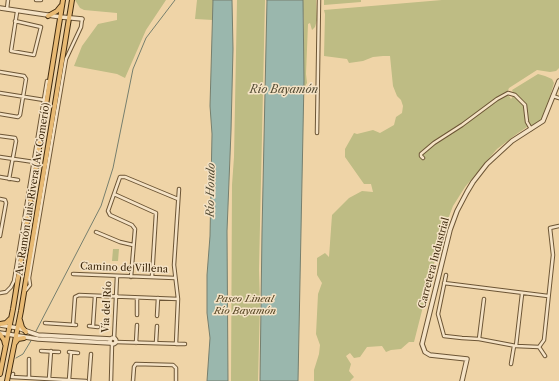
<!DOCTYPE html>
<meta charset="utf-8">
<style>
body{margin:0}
canvas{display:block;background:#efd4a7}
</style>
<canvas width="559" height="381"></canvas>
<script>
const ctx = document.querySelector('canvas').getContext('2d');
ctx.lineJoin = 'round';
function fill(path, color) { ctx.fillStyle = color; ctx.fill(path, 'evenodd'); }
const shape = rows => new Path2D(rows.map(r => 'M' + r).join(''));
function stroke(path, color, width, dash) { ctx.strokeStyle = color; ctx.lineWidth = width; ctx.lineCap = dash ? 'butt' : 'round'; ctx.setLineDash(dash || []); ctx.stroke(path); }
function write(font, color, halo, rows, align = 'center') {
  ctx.font = font + ' "Libre Caslon Text",serif'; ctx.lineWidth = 3; ctx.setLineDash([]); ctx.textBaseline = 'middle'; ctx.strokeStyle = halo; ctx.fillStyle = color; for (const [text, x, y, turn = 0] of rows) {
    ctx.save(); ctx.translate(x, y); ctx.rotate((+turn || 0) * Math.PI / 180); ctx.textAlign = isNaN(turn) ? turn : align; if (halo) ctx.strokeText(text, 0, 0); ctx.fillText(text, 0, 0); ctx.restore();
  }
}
fill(shape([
 [75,0,166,0,146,30,125,78,117,74,74,66,82,46,98,24,117,20,117,13,84,10,80,8],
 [197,0,213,0,213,20,195,19],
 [237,0,265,0,259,270,260,304,258,381,231,381,232,185,234,157],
 [302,0,316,0,317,20,315,27,312,30,310,23,308,24,306,74,307,83,304,88,302,87,304,22],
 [324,0,361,0,361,2,324,5],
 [442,0,559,0,559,68,556,71,550,72,537,70,509,88,507,93,511,99,514,95,512,90,538,74,545,76,552,79,554,83,546,111,542,119,531,127,527,127,518,133,497,149,465,187,453,206,445,227,442,232,414,342,409,342,401,349,391,350,386,352,382,346,367,347,360,357,354,358,350,353,346,356,351,364,349,371,354,377,350,381,314,381,314,370,319,354,320,345,316,334,318,294,322,283,317,275,317,258,325,253,329,257,332,215,349,198,362,191,373,192,371,184,364,184,345,157,345,149,354,133,357,134,373,130,380,133,394,125,396,117,402,113,403,106,401,100,397,96,393,86,390,56,383,56,373,57,363,61,349,63,347,59,324,56,325,14,324,10],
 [113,249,119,249,118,261,112,261]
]), '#bebc84');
const water = shape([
 [213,0,232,0,233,49,231,131,227,231,228,381,207,381,210,338,207,313,207,275,210,236,212,134,210,106,213,0],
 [267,0,303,0,304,80,298,381,260,381,262,232,267,0]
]);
fill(water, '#9ab7ad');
stroke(water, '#767f6e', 1);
stroke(shape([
 [35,333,101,206,113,168,133,69,146,38,175,0],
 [16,358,23,354,32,339]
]), '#767f6e', 1);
const minor = shape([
 [36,0,41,0],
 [7,9,8,0],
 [15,21,41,27,34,55,11,51,17,12],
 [0,72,24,76,26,79,20,115,18,117,0,114],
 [0,93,44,100],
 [553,96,559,98],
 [317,133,319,0],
 [0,136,15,138,16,141,9,179],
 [0,157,34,162],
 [423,158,421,156,421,154,434,143,462,125,497,99,508,93,515,95,525,105,527,122,531,129],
 [0,177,18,180],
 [114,194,156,213,152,277],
 [0,199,5,200,6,203,0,236],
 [96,232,120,242,133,245],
 [73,274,175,278],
 [446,275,438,314,444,336,462,338,479,339,516,346,539,347,545,356],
 [131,277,135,229,132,225,110,215,108,211,120,177,125,177,178,199],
 [444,283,548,296],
 [26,290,30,285,29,278,66,59,81,27,82,19],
 [0,293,6,292,11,287,14,281,47,81],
 [137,315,137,298],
 [157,316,158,298],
 [45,323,76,325],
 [73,325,75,297,79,295,178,299],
 [89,326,98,327],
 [93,326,95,296],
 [114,339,117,276],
 [479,339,484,299],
 [116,342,185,344],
 [136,343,137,325],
 [156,343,157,326],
 [176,344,178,299,174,265,179,189],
 [516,346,522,294],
 [539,347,544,340,553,255,550,228,559,226],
 [41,351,59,352],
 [69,352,78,353],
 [511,364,514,346],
 [13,374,12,377,86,381],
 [29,377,29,359],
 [49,379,51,351],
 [69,380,71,353],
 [89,381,91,354],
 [111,381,112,344],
 [133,381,134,367,136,364,173,365,176,368,176,381]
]);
const tertiary = shape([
 [0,8,61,17,82,19],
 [0,325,18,328,38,335,111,339],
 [0,333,38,339,110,343],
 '110 341a3 3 0 1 1 6 0a3 3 0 1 1-6 0Z',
 [462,381,467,359,430,355,425,352,422,344,450,230,457,211,467,192,473,182,487,164,512,141,543,121,559,81]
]);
const primary = shape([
 [48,16,57,11,61,6],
 [20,320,22,327,26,332],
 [0,324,6,323,10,319],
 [0,334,4,340,5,344],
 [15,343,18,339,24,338],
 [0,374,13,309,63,0],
 [7,381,21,311,72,0]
]);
stroke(minor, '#6c5535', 4.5);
stroke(tertiary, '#6c5535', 5.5);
stroke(primary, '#402b0f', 6);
stroke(minor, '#f5e3c6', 2.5);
stroke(tertiary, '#f5e3c6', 3.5);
stroke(primary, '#e8ba74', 4);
write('10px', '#402b0f', '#f5e3c6', [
 ["Av. Ramón Luis Rivera (Av. Comerío)",33,189,-81],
 ["Carretera Industrial",434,263,-75],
 ["Camino de Villena",124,268,2],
 ["Vía del Río",107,307,-87]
]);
write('italic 10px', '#594826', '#f5e3c6', [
 ["Paseo Lineal",245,299],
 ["Río Bayamón",245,311]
]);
write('italic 11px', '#564e36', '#f5e3c6', [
 ["Río Bayamón",284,90],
 ["Río Hondo",211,190,-89]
]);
</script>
